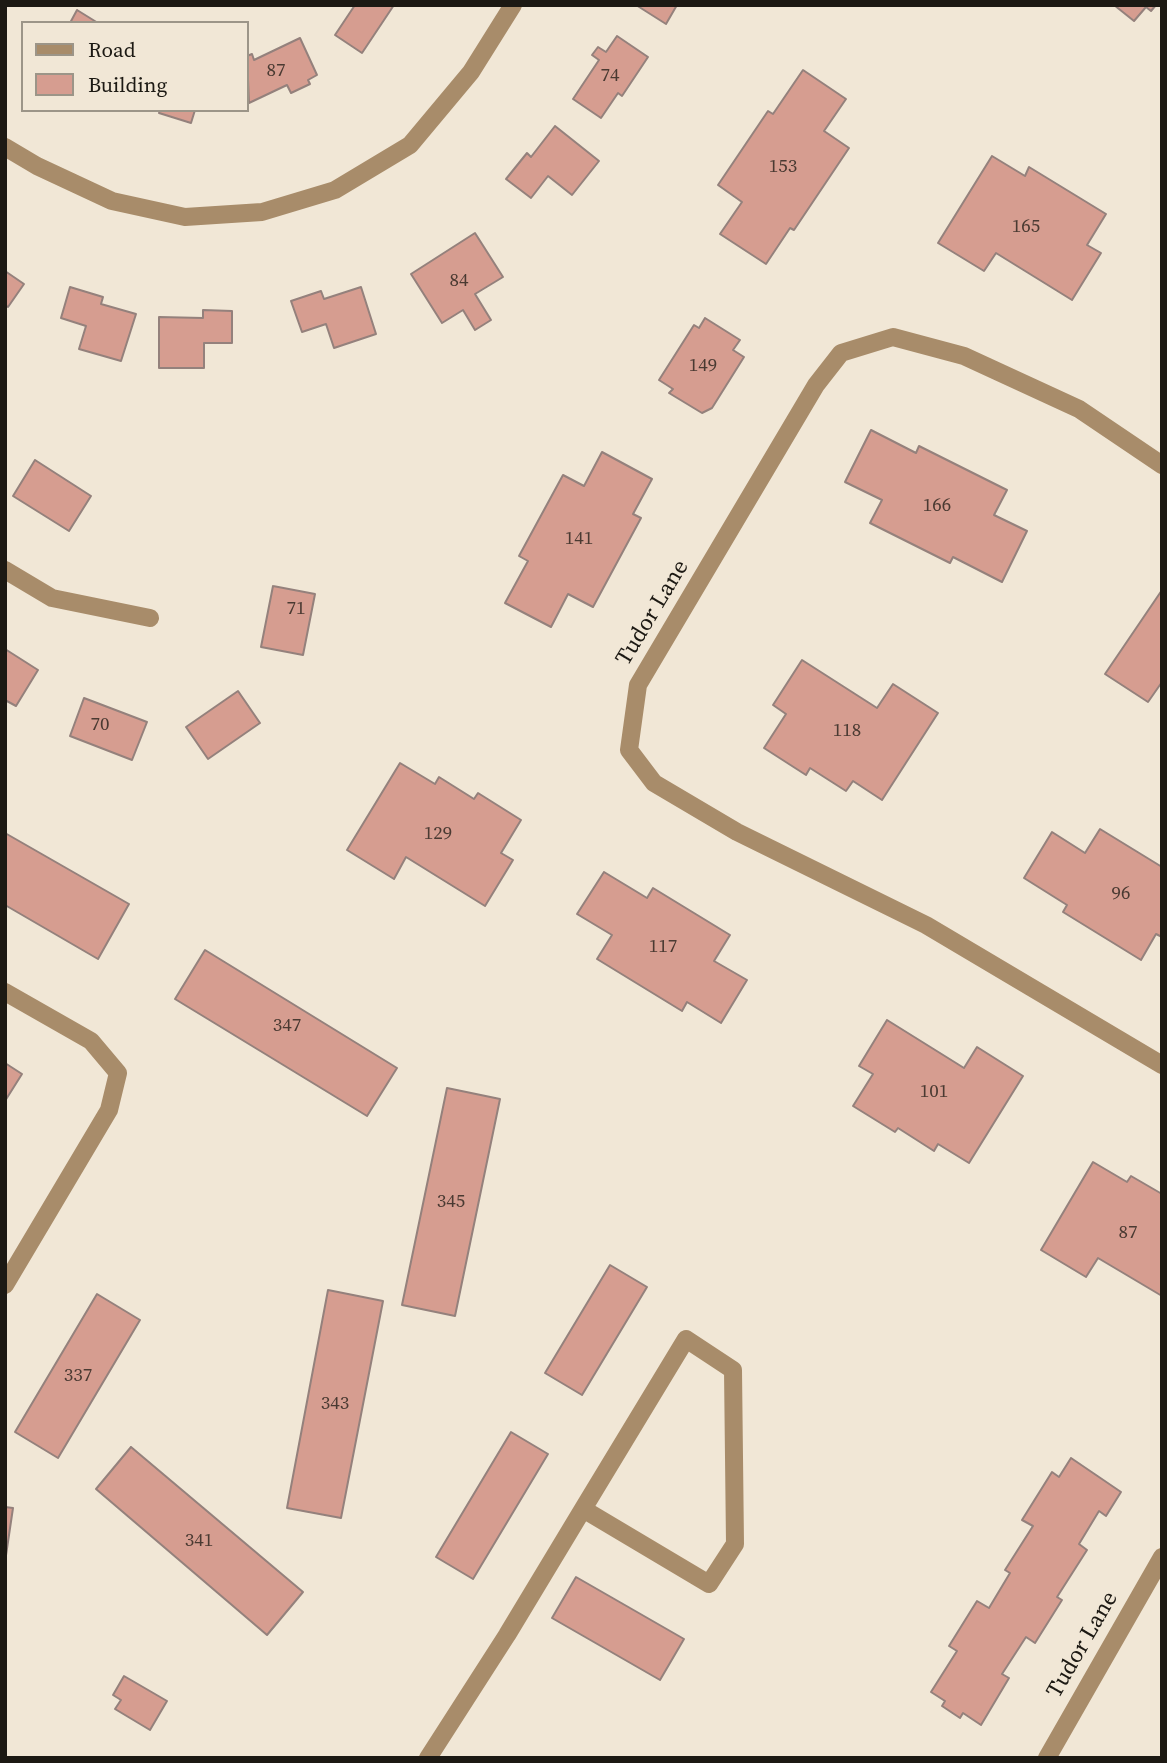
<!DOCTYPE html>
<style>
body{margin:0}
#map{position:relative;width:1167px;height:1763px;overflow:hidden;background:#f1e7d6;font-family:"Source Serif 4",serif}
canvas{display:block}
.frame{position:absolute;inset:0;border:7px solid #1c1913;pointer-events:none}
.legend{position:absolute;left:21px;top:21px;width:228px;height:91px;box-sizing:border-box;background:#f1e7d6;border:2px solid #9c9588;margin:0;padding:9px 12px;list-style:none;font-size:21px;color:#1c1913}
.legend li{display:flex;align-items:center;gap:14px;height:35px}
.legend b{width:35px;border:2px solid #9c9588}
</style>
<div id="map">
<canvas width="1167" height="1763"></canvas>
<div class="frame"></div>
<ul class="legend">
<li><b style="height:9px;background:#a88c6a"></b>Road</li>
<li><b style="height:19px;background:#d69d90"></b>Building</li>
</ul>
</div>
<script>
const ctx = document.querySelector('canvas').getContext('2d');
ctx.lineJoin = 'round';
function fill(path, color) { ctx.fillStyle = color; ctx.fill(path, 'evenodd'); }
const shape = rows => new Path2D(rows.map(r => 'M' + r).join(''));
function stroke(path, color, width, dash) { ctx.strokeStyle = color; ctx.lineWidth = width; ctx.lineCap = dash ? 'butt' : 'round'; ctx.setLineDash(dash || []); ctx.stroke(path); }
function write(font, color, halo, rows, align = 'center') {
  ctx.font = font + ' "Source Serif 4",serif'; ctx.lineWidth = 5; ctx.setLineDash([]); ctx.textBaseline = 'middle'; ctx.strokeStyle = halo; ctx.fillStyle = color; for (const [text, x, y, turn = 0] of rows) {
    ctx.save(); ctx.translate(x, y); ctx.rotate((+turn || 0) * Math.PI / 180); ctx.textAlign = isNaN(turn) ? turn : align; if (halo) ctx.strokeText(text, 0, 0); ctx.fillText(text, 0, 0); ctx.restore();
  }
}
const building = shape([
 [355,5,394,5,362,53,335,35,355,5],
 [636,5,677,5,666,24,636,5],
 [1114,5,1156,5,1151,11,1146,7,1134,21,1114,5],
 [77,10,98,23,70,23,77,10],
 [617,36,648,57,622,96,618,93,601,118,573,99,599,60,592,55,598,47,606,52,617,36],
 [300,38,317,75,308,80,310,84,291,93,287,85,249,103,247,56,252,54,254,60,300,38],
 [803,70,846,99,824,131,849,148,794,230,790,228,766,264,720,234,742,202,718,185,768,111,773,114,803,70],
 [160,110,195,110,191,123,159,113,160,110],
 [555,126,599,161,572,195,548,176,531,198,506,179,527,153,531,157,555,126],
 [992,156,1025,176,1029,167,1106,214,1087,245,1101,253,1072,300,996,253,984,271,938,243,992,156],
 [475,233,503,277,475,294,491,320,475,330,463,310,442,323,411,274,475,233],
 [5,271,24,284,8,307,5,305,5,271],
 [70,287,103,297,101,304,136,314,121,361,79,349,86,326,61,318,70,287],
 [361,287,376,334,334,348,326,324,302,332,291,301,321,291,324,299,361,287],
 [203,310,232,311,232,343,204,343,204,368,159,368,159,317,203,318,203,310],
 [705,318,740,340,733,350,744,357,712,408,702,413,669,393,673,389,659,380,694,325,699,328,705,318],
 [871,430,916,453,919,446,1007,490,994,515,1027,531,1002,582,953,557,950,563,870,523,882,500,845,482,871,430],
 [602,452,652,479,633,514,641,518,593,607,568,594,551,627,505,603,528,561,519,556,563,475,584,486,602,452],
 [35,460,91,496,69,531,13,496,35,460],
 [273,586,315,594,303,655,261,647,273,586],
 [1162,590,1162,682,1148,702,1105,674,1162,590],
 [5,649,38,670,16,706,5,700,5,649],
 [802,660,877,708,893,684,938,713,882,800,853,781,846,791,810,768,806,775,764,748,786,714,773,705,802,660],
 [238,691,260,723,208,759,186,727,238,691],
 [84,698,147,722,132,760,70,736,84,698],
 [400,763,435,784,439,777,474,799,478,793,521,820,501,853,513,860,485,906,406,857,394,879,347,850,400,763],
 [1100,829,1162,867,1162,937,1156,934,1141,960,1063,912,1067,905,1024,878,1052,832,1085,853,1100,829],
 [5,833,129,904,98,959,5,905,5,833],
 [604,872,647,898,653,888,730,935,714,961,747,980,721,1023,687,1002,682,1011,597,959,612,935,577,914,604,872],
 [205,950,397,1068,367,1116,175,999,205,950],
 [887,1020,964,1068,977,1047,1023,1076,969,1163,938,1144,934,1151,898,1128,895,1132,853,1106,873,1074,859,1066,887,1020],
 [5,1063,22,1074,5,1101,5,1063],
 [447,1088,500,1099,455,1316,402,1305,447,1088],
 [1093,1162,1127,1182,1131,1176,1162,1194,1162,1296,1098,1258,1086,1277,1041,1250,1093,1162],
 [610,1265,647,1287,582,1395,545,1373,610,1265],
 [328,1290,383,1301,341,1518,287,1508,328,1290],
 [97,1294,140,1320,58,1458,15,1432,97,1294],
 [511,1432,548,1454,473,1579,436,1557,511,1432],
 [131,1447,303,1592,267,1635,96,1489,131,1447],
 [1071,1458,1121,1492,1106,1516,1099,1511,1079,1544,1087,1550,1057,1597,1062,1600,1035,1643,1026,1637,1002,1674,1009,1678,981,1725,963,1713,960,1718,942,1706,945,1701,931,1692,957,1651,949,1646,977,1601,989,1608,1010,1573,1005,1570,1033,1526,1022,1520,1052,1472,1059,1477,1071,1458],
 [5,1507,13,1508,5,1562,5,1507],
 [576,1577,684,1639,660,1680,552,1618,576,1577],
 [124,1676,167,1701,150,1730,115,1709,121,1700,113,1695,124,1676]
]);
fill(building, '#d69d90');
stroke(building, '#94817c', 2);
stroke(shape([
 [5,147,37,166,112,201,185,217,262,212,335,190,410,145,471,72,513,5],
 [1162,465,1079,409,964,356,893,337,841,353,816,385,638,685,629,750,654,783,737,832,926,925,1162,1065],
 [5,570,52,598,150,618],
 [5,992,91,1041,118,1073,109,1110,5,1285],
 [428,1758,507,1635,583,1509,686,1339,733,1370,735,1544,709,1584,583,1509],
 [1047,1758,1162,1557]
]), '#a88c6a', 18);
write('19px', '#4a3a32', null, [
 ["87",276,71],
 ["74",610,76],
 ["153",783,167],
 ["165",1026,227],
 ["84",459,281],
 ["149",703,366],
 ["166",937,506],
 ["141",579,539],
 ["71",296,609],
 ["70",100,725],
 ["118",847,731],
 ["129",438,834],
 ["96",1121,894],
 ["117",663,947],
 ["347",287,1026],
 ["101",934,1092],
 ["345",451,1202],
 ["87",1128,1233],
 ["337",78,1376],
 ["343",335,1404],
 ["341",199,1541]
]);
write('23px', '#1c1913', '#f1e7d6', [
 ["Tudor Lane",653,613,-59],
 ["Tudor Lane",1083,1645,-60]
]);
</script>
